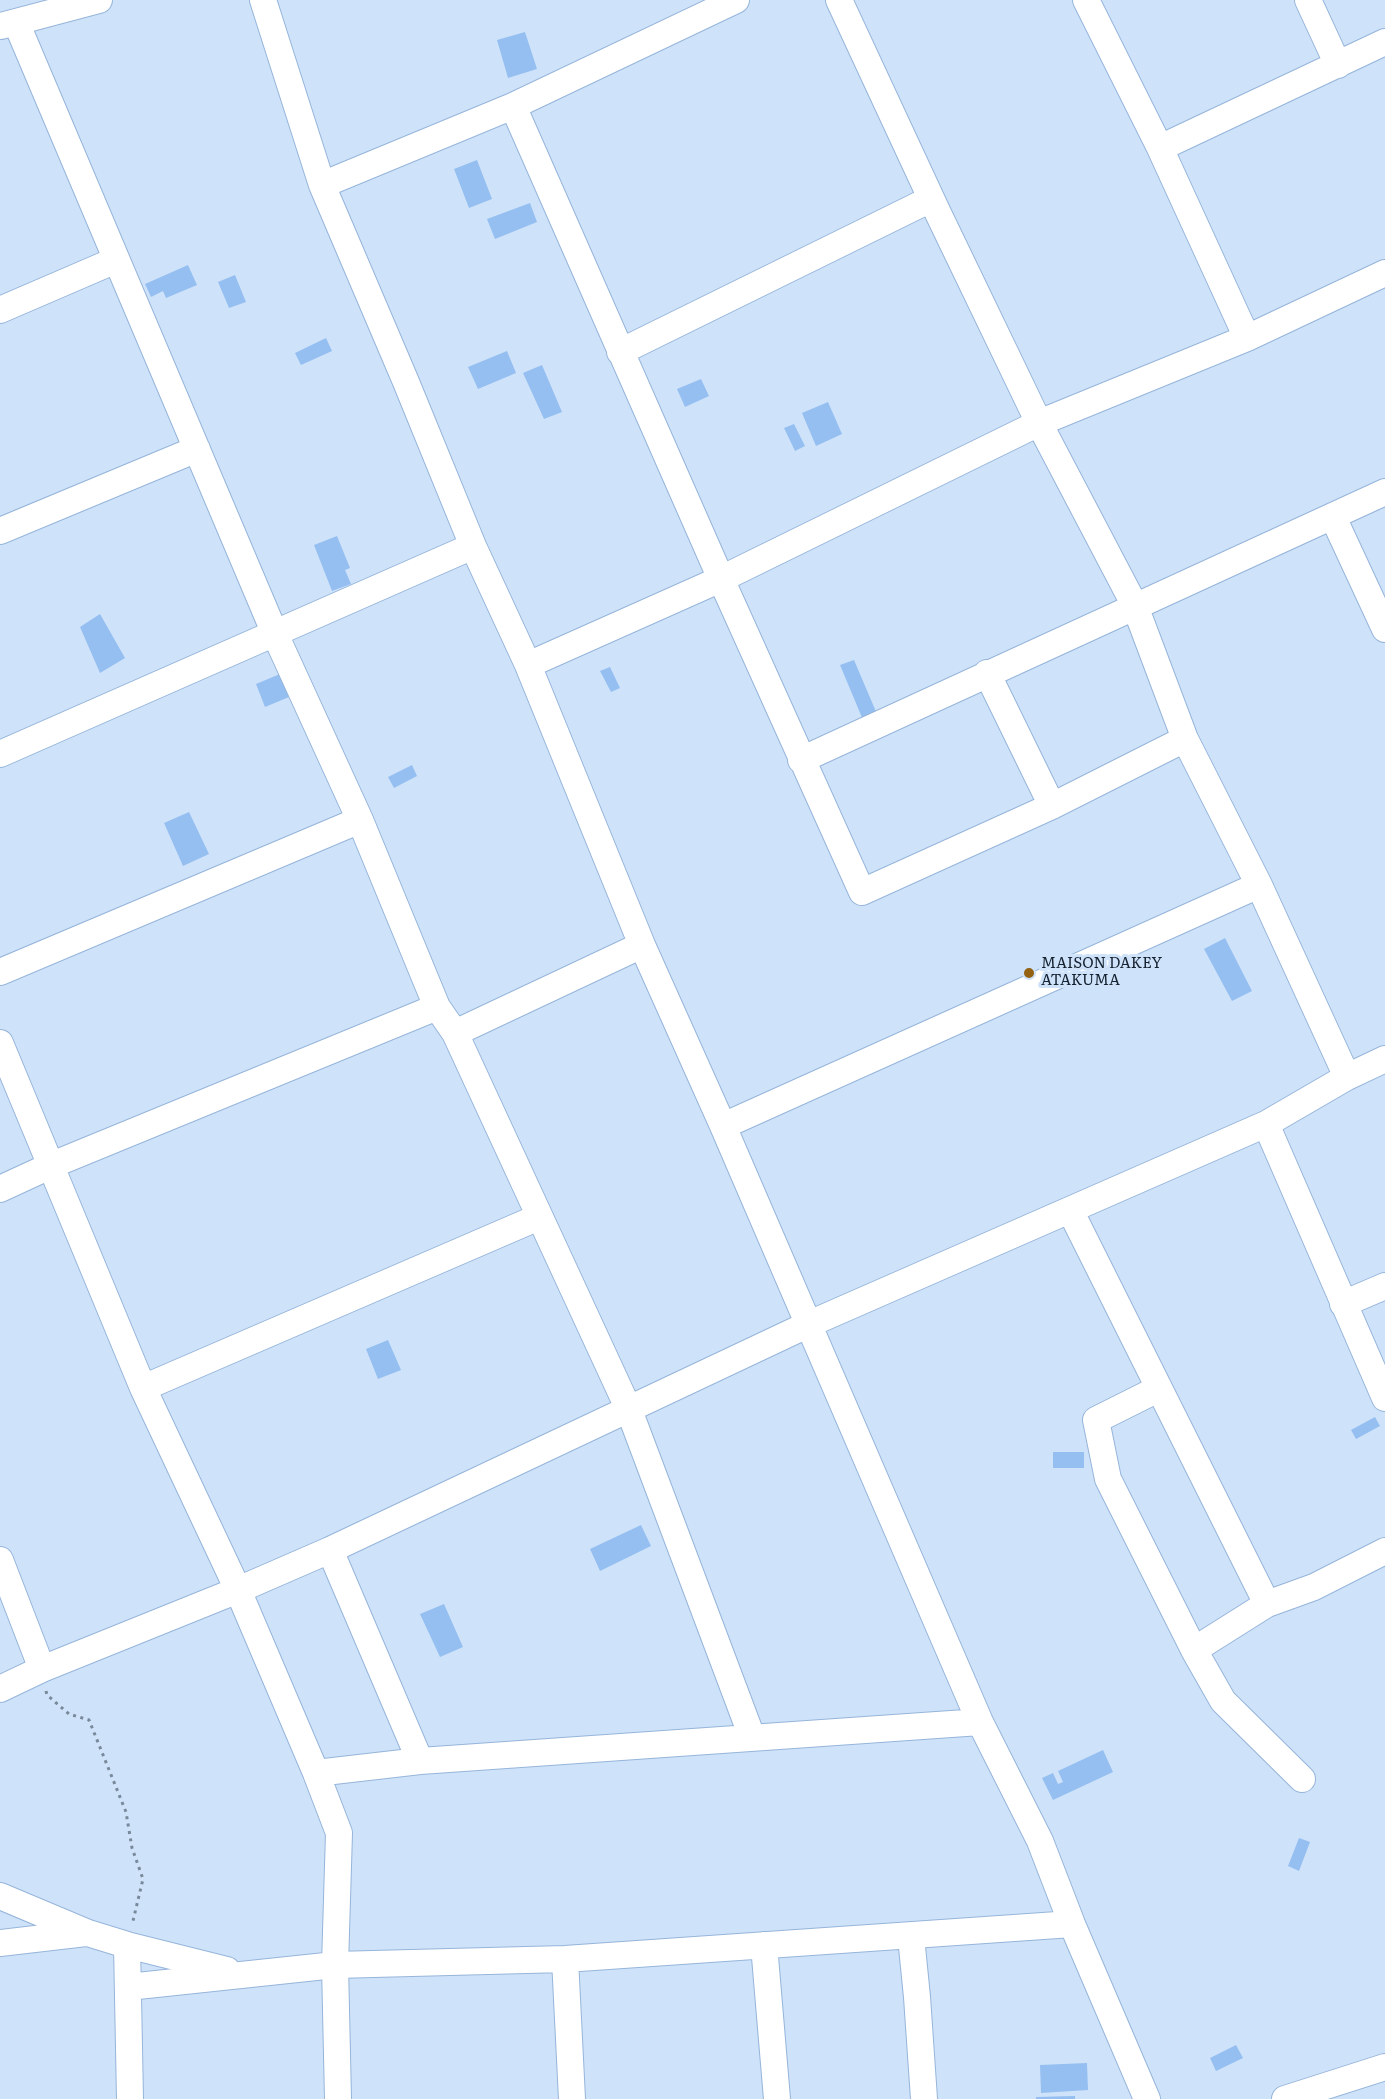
<!DOCTYPE html>
<style>
body{margin:0}
canvas{display:block;background:#cee2f9}
</style>
<canvas width="1385" height="2099"></canvas>
<script>
const ctx = document.querySelector('canvas').getContext('2d');
ctx.lineJoin = 'round';
function fill(path, color) { ctx.fillStyle = color; ctx.fill(path, 'evenodd'); }
const shape = rows => new Path2D(rows.map(r => 'M' + r).join(''));
function stroke(path, color, width, dash) { ctx.strokeStyle = color; ctx.lineWidth = width; ctx.lineCap = dash ? 'butt' : 'round'; ctx.setLineDash(dash || []); ctx.stroke(path); }
function write(font, color, halo, rows, align = 'center') {
  ctx.font = font + ' Literata,serif'; ctx.lineWidth = 6; ctx.setLineDash([]); ctx.textBaseline = 'middle'; ctx.strokeStyle = halo; ctx.fillStyle = color; for (const [text, x, y, turn = 0] of rows) {
    ctx.save(); ctx.translate(x, y); ctx.rotate((+turn || 0) * Math.PI / 180); ctx.textAlign = isNaN(turn) ? turn : align; if (halo) ctx.strokeText(text, 0, 0); ctx.fillText(text, 0, 0); ctx.restore();
  }
}
fill(shape([
 [525,32,537,69,508,78,497,40],
 [477,160,492,199,469,208,454,169],
 [530,203,537,222,495,239,487,219],
 [188,265,197,285,166,298,163,291,151,297,145,284],
 [235,275,246,302,229,308,218,282],
 [326,338,332,351,301,365,295,353],
 [507,351,516,373,478,389,468,367],
 [542,365,562,412,544,419,523,373],
 [701,379,709,396,685,407,677,389],
 [828,402,842,434,816,446,802,413],
 [794,424,805,446,795,451,784,428],
 [337,536,350,568,345,570,351,584,332,591,314,545],
 [100,614,125,658,100,673,80,627],
 [854,660,877,714,863,720,840,665],
 [610,667,620,688,611,692,600,671],
 [280,674,289,697,265,707,256,684],
 [412,765,417,776,394,788,388,777],
 [189,812,209,854,183,866,164,823],
 [1225,938,1252,991,1232,1001,1204,949],
 [388,1340,401,1370,378,1379,366,1349],
 [1375,1417,1380,1426,1356,1439,1351,1430],
 [1053,1452,1084,1452,1084,1468,1053,1468],
 [641,1525,651,1546,600,1571,590,1549],
 [444,1604,463,1647,440,1657,420,1614],
 [1103,1750,1113,1772,1053,1800,1042,1778,1053,1773,1058,1784,1063,1782,1058,1771],
 [1299,1838,1310,1842,1299,1871,1288,1866],
 [1236,2045,1243,2058,1216,2071,1210,2058],
 [1087,2063,1088,2090,1041,2093,1040,2065],
 [1075,2096,1075,2099,1036,2099,1036,2097]
]), '#95bff1');
const minor = shape([
 [263,0,322,185,406,382,473,546,528,665,642,945,723,1126,980,1722,1040,1841,1072,1924,1147,2099],
 [839,0,937,211,1039,423,1135,606,1185,739,1259,885,1347,1077],
 [1086,0,1160,148,1247,338],
 [1308,0,1338,65],
 [16,22,275,634,360,820,437,1007,455,1033,629,1410,752,1737],
 [1,26,99,0],
 [513,106,721,579,862,892,1052,806,1185,739],
 [1160,148,1385,42],
 [322,185,513,106,736,0],
 [0,310,116,260],
 [620,352,931,199],
 [1333,517,1385,629],
 [0,531,197,449],
 [528,665,721,579,1039,423,1247,338,1385,273],
 [987,673,1052,806],
 [0,754,473,546],
 [801,760,1385,492],
 [0,972,360,820],
 [455,1033,642,945],
 [0,1043,143,1388,238,1590,316,1773,339,1833,335,1965,338,2099],
 [1266,1124,1385,1398],
 [723,1126,1259,885],
 [0,1189,52,1165,437,1007],
 [1070,1210,1267,1604],
 [1343,1304,1385,1286],
 [143,1388,539,1217],
 [1158,1389,1096,1420,1108,1479,1194,1650,1223,1701,1302,1779],
 [330,1550,420,1761],
 [0,1560,42,1669],
 [1194,1650,1267,1604,1314,1587,1385,1551],
 [0,1689,42,1669,238,1590,330,1550,807,1325,1266,1124,1347,1077,1385,1059],
 [316,1773,420,1761,980,1722],
 [0,1896,88,1933,127,1945,227,1970],
 [911,1937,917,1997,924,2099],
 [0,1943,86,1933],
 [127,1945,130,2099],
 [764,1945,777,2099],
 [565,1959,572,2099],
 [128,1987,335,1965,565,1959,1072,1924],
 [1285,2099,1385,2067]
]);
stroke(minor, '#96b5da', 28);
stroke(shape([
 [46,1691,47,1695,69,1714,89,1720,126,1812,132,1848,143,1879,132,1925]
]), '#78899b', 3, [3, 4.5]);
stroke(minor, '#fff', 26);
for (const [x, y, r, color] of [
 [1029,973,6,"#936212"]
]) { const dot = new Path2D(); dot.arc(x, y, r, 0, 2 * Math.PI); ctx.fillStyle = color; ctx.fill(dot); stroke(dot, '#cee2f9', 2); }
write('15px', '#15212f', '#cee2f9', [
 ["MAISON DAKEY",1041,964],
 ["ATAKUMA",1041,981]
], 'left');
</script>
